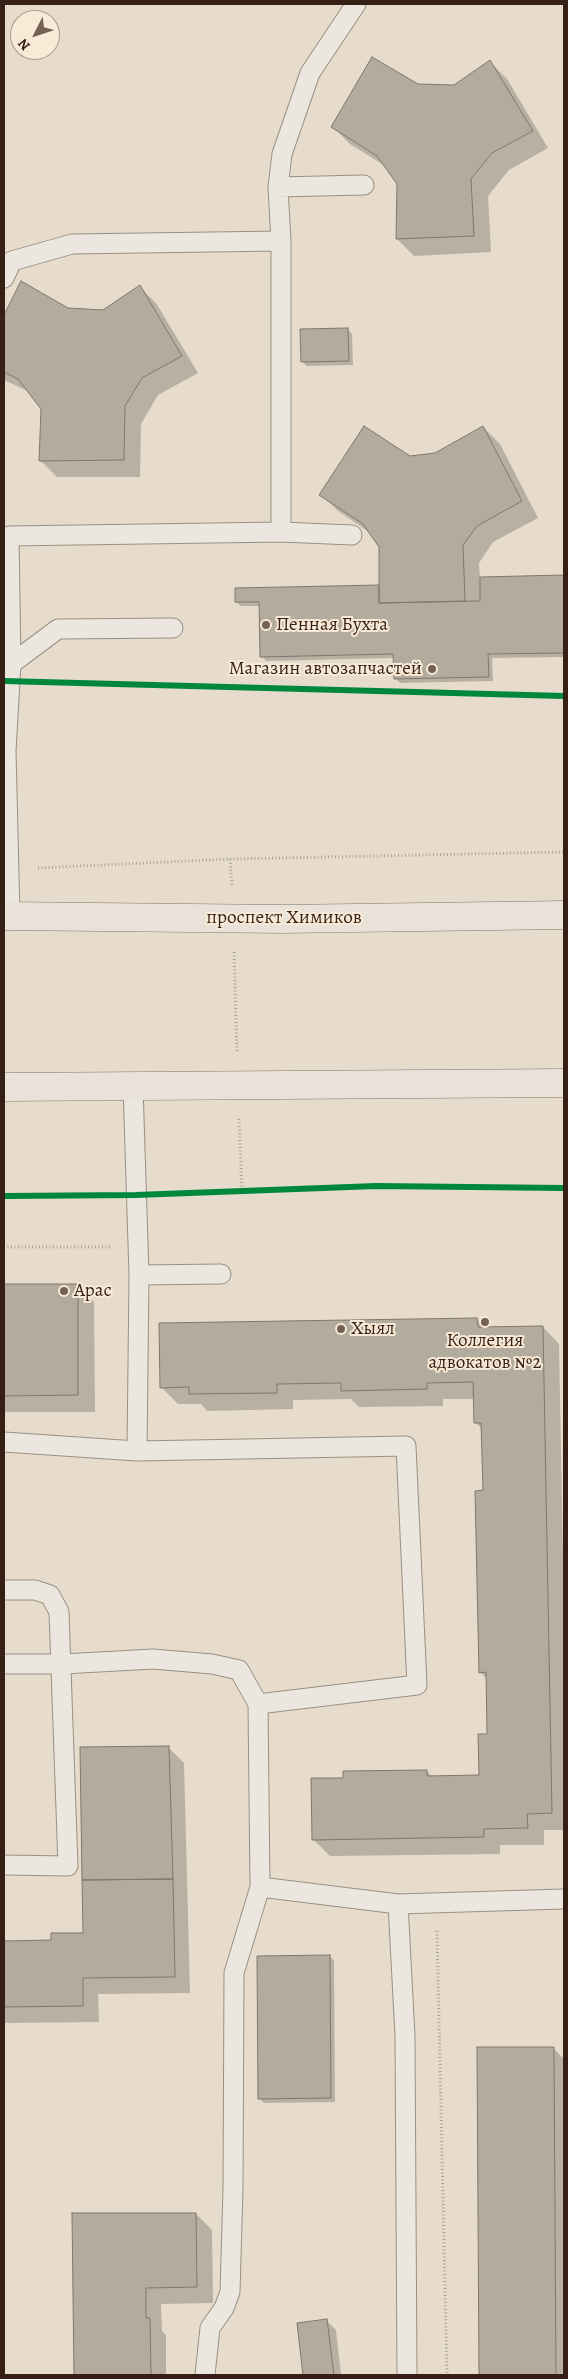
<!DOCTYPE html>
<meta charset="utf-8">
<style>
body{margin:0}
#map{position:relative;width:568px;height:2379px;overflow:hidden;background:#e7dccb;font-family:Alegreya,serif}
canvas{display:block}
.frame{position:absolute;inset:0;border:5px solid #361f14;pointer-events:none}
.north{position:absolute;left:10px;top:10px;width:50px;height:50px;box-sizing:border-box;background:#f7ead6;border:1px solid #a98;border-radius:50%;rotate:229deg;font-size:14px;font-weight:700;line-height:20px;text-align:center;color:#361f14}
.north::after{content:'';display:block;margin:auto;width:18px;height:22px;background:#746154;clip-path:polygon(50% 0,100% 100%,50% 72%,0 100%)}
</style>
<div id="map">
<canvas width="568" height="2379"></canvas>
<div class="frame"></div>
<div class="north">N</div>
</div>
<script>
const ctx = document.querySelector('canvas').getContext('2d');
ctx.lineJoin = 'round';
function fill(path, color) { ctx.fillStyle = color; ctx.fill(path, 'evenodd'); }
const shape = rows => new Path2D(rows.map(r => 'M' + r).join(''));
function stroke(path, color, width, dash) { ctx.strokeStyle = color; ctx.lineWidth = width; ctx.lineCap = dash ? 'butt' : 'round'; ctx.setLineDash(dash || []); ctx.stroke(path); }
function write(font, color, halo, rows, align = 'center') {
  ctx.font = font + ' Alegreya,serif'; ctx.lineWidth = 4; ctx.setLineDash([]); ctx.textBaseline = 'middle'; ctx.strokeStyle = halo; ctx.fillStyle = color; for (const [text, x, y, turn = 0] of rows) {
    ctx.save(); ctx.translate(x, y); ctx.rotate((+turn || 0) * Math.PI / 180); ctx.textAlign = isNaN(turn) ? turn : align; if (halo) ctx.strokeText(text, 0, 0); ctx.fillText(text, 0, 0); ctx.restore();
  }
}
fill(shape([
 [490,62,507,79,548,148,509,170,488,196,491,252,414,256,397,239,398,184,387,167,350,144,333,127,418,85,454,87],
 [21,283,67,309,104,311,139,287,156,303,198,373,158,395,141,424,140,477,57,477,40,460,42,408,30,392,4,380,4,318],
 [348,330,352,334,353,365,307,366,302,361],
 [483,427,500,444,538,518,493,542,479,563,480,578,564,576,564,657,492,658,493,681,400,683,395,678,394,658,266,661,262,656,260,606,241,606,236,602,381,589,381,546,372,534,338,511,321,494,410,457,435,454],
 [77,1285,94,1302,95,1412,4,1412,4,1286],
 [477,1319,486,1328,543,1327,559,1344,564,1614,564,1830,544,1830,544,1845,500,1845,500,1854,330,1856,313,1839,344,1779,427,1771,432,1777,480,1776,488,1735,487,1679,480,1672,484,1492,483,1430,475,1422,475,1399,443,1399,443,1406,359,1407,351,1399,293,1400,293,1409,207,1411,201,1404,178,1404,161,1387],
 [168,1747,184,1763,190,1993,98,1994,99,2022,4,2023,4,1942,53,1941,84,1934],
 [330,1956,334,1961,335,2102,264,2103,259,2098],
 [478,2048,553,2048,564,2059,564,2375,481,2375],
 [196,2214,212,2230,213,2303,161,2304,162,2331,166,2335,166,2375,76,2375,74,2215],
 [327,2321,336,2330,341,2375,304,2375,298,2324]
]), '#0003');
const building = shape([
 [372,57,418,84,454,85,490,60,533,131,492,153,471,179,474,236,396,239,397,184,377,156,331,127,372,57],
 [21,281,68,308,103,310,140,285,182,356,142,378,125,406,124,460,39,461,41,409,18,379,4,372,4,315,21,281],
 [348,328,349,361,301,362,300,329,348,328],
 [364,426,410,456,435,453,483,426,522,501,477,526,463,545,465,601,379,603,379,547,363,524,319,495,364,426],
 [564,575,564,653,488,654,489,677,394,679,393,654,260,657,259,602,235,602,235,588,379,585,379,603,480,601,480,577,564,575],
 [4,1284,78,1284,78,1395,4,1396,4,1284],
 [477,1318,478,1327,543,1326,552,1813,527,1814,528,1828,484,1829,484,1837,312,1840,311,1778,343,1778,343,1771,427,1770,427,1776,479,1775,478,1734,487,1734,486,1672,479,1673,475,1491,483,1490,481,1423,474,1423,473,1382,427,1383,427,1389,341,1391,341,1383,277,1384,277,1393,189,1394,189,1387,160,1388,159,1323,477,1318],
 [169,1746,173,1879,82,1880,80,1747,169,1746],
 [173,1879,175,1977,83,1978,83,2006,4,2007,4,1941,51,1940,51,1933,83,1933,82,1880,173,1879],
 [330,1955,331,2098,258,2099,257,1956,330,1955],
 [477,2047,554,2047,556,2375,479,2375,477,2047],
 [72,2213,196,2213,197,2287,146,2288,146,2318,150,2318,151,2375,74,2375,72,2213],
 [327,2319,334,2375,303,2375,297,2323,327,2319]
]);
fill(building, '#b4ab9f');
stroke(building, '#80766c', 1);
const service = shape([
 [278,187,364,185],
 [4,278,12,261,72,244,281,241],
 [281,532,352,535],
 [11,664,58,629,173,628],
 [10,916,6,751,11,664,9,536,281,532,281,241,278,187,282,154,310,73,356,4],
 [133,1086,139,1275,137,1451,406,1446,417,1685,258,1704,260,1887,234,1973,233,2189,230,2292,224,2308,210,2328,205,2375],
 [139,1275,221,1274],
 [4,1442,137,1451],
 [4,1590,35,1590,50,1595,59,1612,68,1866,4,1865],
 [4,1664,63,1664,153,1659,212,1664,239,1670,258,1704],
 [260,1887,398,1904,405,2036,407,2375],
 [398,1904,564,1899]
]);
const primary = shape([
 [4,916,283,919,564,915],
 [4,1087,564,1083]
]);
stroke(service, '#999085', 21);
stroke(primary, '#80766c', 29);
stroke(shape([
 [230,859,564,852],
 [38,868,230,859,232,886],
 [234,952,237,1053],
 [239,1119,242,1191],
 [4,1247,110,1247],
 [437,1931,447,2375]
]), '#aaa39b', 3, [1, 2.5]);
stroke(service, '#ebe6de', 19);
stroke(primary, '#e8e2d8', 28);
stroke(shape([
 [4,681,564,696],
 [4,1196,136,1195,376,1186,564,1188]
]), '#00873e', 6);
for (const [x, y, r, color] of [
 [266,625,5,"#746154"],
 [432,669,5,"#746154"],
 [64,1291,5,"#746154"],
 [485,1322,5,"#746154"],
 [341,1329,5,"#746154"]
]) { const dot = new Path2D(); dot.arc(x, y, r, 0, 2 * Math.PI); ctx.fillStyle = color; ctx.fill(dot); stroke(dot, '#f7ead6', 2); }
write('19px', '#361f14', '#f7ead6', [
 ["Пенная Бухта",276,625],
 ["Магазин автозапчастей",422,669,"right"],
 ["Арас",74,1291],
 ["Хыял",351,1329],
 ["Коллегия",485,1341,"center"],
 ["адвокатов №2",485,1363,"center"]
], 'left');
write('19px', '#361f14', '#f7ead6', [
 ["проспект Химиков",284,918]
]);
</script>
